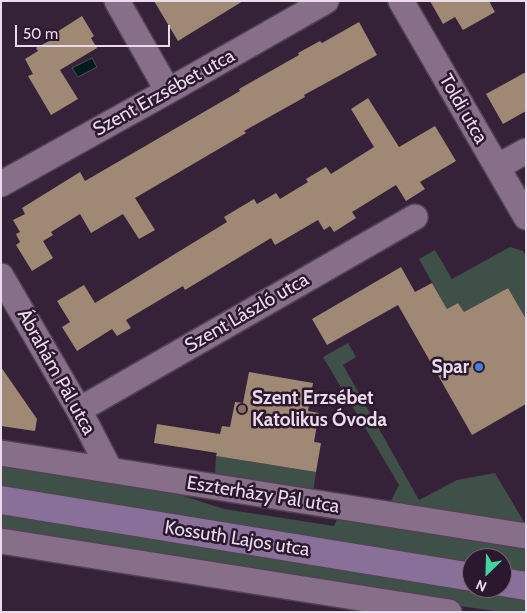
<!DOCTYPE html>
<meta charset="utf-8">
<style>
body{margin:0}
#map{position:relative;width:527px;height:613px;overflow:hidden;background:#362238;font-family:Cabin,sans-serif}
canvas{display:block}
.frame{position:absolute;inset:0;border:2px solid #eadceb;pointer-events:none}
.north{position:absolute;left:462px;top:548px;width:50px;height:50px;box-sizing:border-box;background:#2c182e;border:1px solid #78667a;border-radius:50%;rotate:204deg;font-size:14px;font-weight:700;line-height:20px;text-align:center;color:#eadceb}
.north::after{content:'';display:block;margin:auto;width:18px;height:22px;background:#41d4a1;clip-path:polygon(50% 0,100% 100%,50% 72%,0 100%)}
.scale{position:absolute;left:15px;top:25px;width:155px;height:22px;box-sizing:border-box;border:2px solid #eadceb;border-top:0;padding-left:6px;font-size:15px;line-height:18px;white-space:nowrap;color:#eadceb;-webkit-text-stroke:4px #2c182e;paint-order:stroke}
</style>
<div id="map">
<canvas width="527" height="613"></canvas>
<div class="frame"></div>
<div class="north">N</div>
<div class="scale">50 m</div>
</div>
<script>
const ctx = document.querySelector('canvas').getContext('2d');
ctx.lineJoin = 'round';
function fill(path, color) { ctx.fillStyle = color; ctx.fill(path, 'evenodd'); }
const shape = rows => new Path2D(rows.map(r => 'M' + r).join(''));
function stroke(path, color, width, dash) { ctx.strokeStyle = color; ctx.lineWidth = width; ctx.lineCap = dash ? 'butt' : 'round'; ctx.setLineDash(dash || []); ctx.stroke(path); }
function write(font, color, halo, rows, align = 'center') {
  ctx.font = font + ' Cabin,sans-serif'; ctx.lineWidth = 5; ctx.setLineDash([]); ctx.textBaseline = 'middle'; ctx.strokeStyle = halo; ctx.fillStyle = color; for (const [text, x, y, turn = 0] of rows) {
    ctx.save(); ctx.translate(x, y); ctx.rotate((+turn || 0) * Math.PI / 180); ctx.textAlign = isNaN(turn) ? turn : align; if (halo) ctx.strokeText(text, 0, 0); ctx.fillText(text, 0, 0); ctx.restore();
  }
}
fill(shape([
 [510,247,523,251,526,256,526,319,508,288,464,312,458,303,447,309,419,259,435,250,452,279],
 [348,343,356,357,343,365,419,500,457,480,495,473,524,522,526,522,526,528,389,505,399,485,323,357],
 [216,456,316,472,313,492,215,475],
 [1,461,168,491,224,509,334,526,338,517,526,546,526,573,502,569,502,558,472,558,472,564,1,486],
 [1,512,526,598,526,612,500,612,1,535]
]), '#3e5047');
const water = shape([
 [92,58,97,67,78,77,72,68,92,58]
]);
fill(water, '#011a1e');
stroke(water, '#47545c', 1);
fill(shape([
 [154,1,243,1,178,41],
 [430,1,489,1,495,12,463,30,455,17,443,24],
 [82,16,94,36,91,38,97,48,60,70,78,99,51,115,28,76,33,74,25,59,38,51,36,48,51,40,49,37],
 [359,22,377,55,304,95,305,97,244,131,246,133,135,198,155,230,139,239,123,214,91,233,80,214,51,232,53,235,43,241,53,258,32,271,16,245,20,242,16,234,20,232,13,220,25,214,22,208,80,172,85,181,240,91,239,89,299,55,298,53,320,41,322,43],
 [526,72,526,111,503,124,486,94],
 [368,98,399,147,435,126,456,161,420,182,425,189,406,201,396,185,352,212,356,218,334,232,330,226,324,230,318,220,275,245,271,238,185,290,183,286,126,320,131,328,117,336,112,329,77,351,62,327,70,322,57,301,84,285,95,303,227,222,224,217,254,199,257,204,276,193,280,199,308,182,306,179,326,167,331,174,374,147,351,109],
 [401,267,415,292,432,283,447,309,458,303,464,312,508,288,526,319,526,404,472,435,398,305,327,345,312,319],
 [1,367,37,419,35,431,1,426],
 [249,372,313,383,308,411,319,413,314,442,321,443,316,472,216,456,217,453,154,443,157,424,220,434,222,426,230,427,235,402,243,403]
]), '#9f8974');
const street = shape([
 [117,1,168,91],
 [401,1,526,217],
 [497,167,526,151],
 [1,184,168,91,326,1],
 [1,276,79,410,110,470],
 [79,410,415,217],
 [1,453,526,536],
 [1,541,449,612]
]);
const secondary = shape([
 [1,500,472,577],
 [502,582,526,586]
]);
stroke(street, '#524154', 28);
stroke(secondary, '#524154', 30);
stroke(street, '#876f89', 25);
stroke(secondary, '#887099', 28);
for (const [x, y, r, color] of [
 [479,367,5,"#3f7fe0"],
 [242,409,5,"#8d6e63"]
]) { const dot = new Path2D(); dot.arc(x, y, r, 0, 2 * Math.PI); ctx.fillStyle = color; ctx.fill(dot); stroke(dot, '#2c182e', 2); }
write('19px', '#eadceb', '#2c182e', [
 ["Szent Erzsébet utca",164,93,-29],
 ["Toldi utca",463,109,60],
 ["Szent László utca",247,313,-30],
 ["Ábrahám Pál utca",56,372,61],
 ["Eszterházy Pál utca",263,495,9],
 ["Kossuth Lajos utca",237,539,9]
]);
write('bold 19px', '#eadceb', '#2c182e', [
 ["Spar",469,367],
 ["Szent Erzsébet",252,398,"left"],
 ["Katolikus Óvoda",252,420,"left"]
], 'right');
</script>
